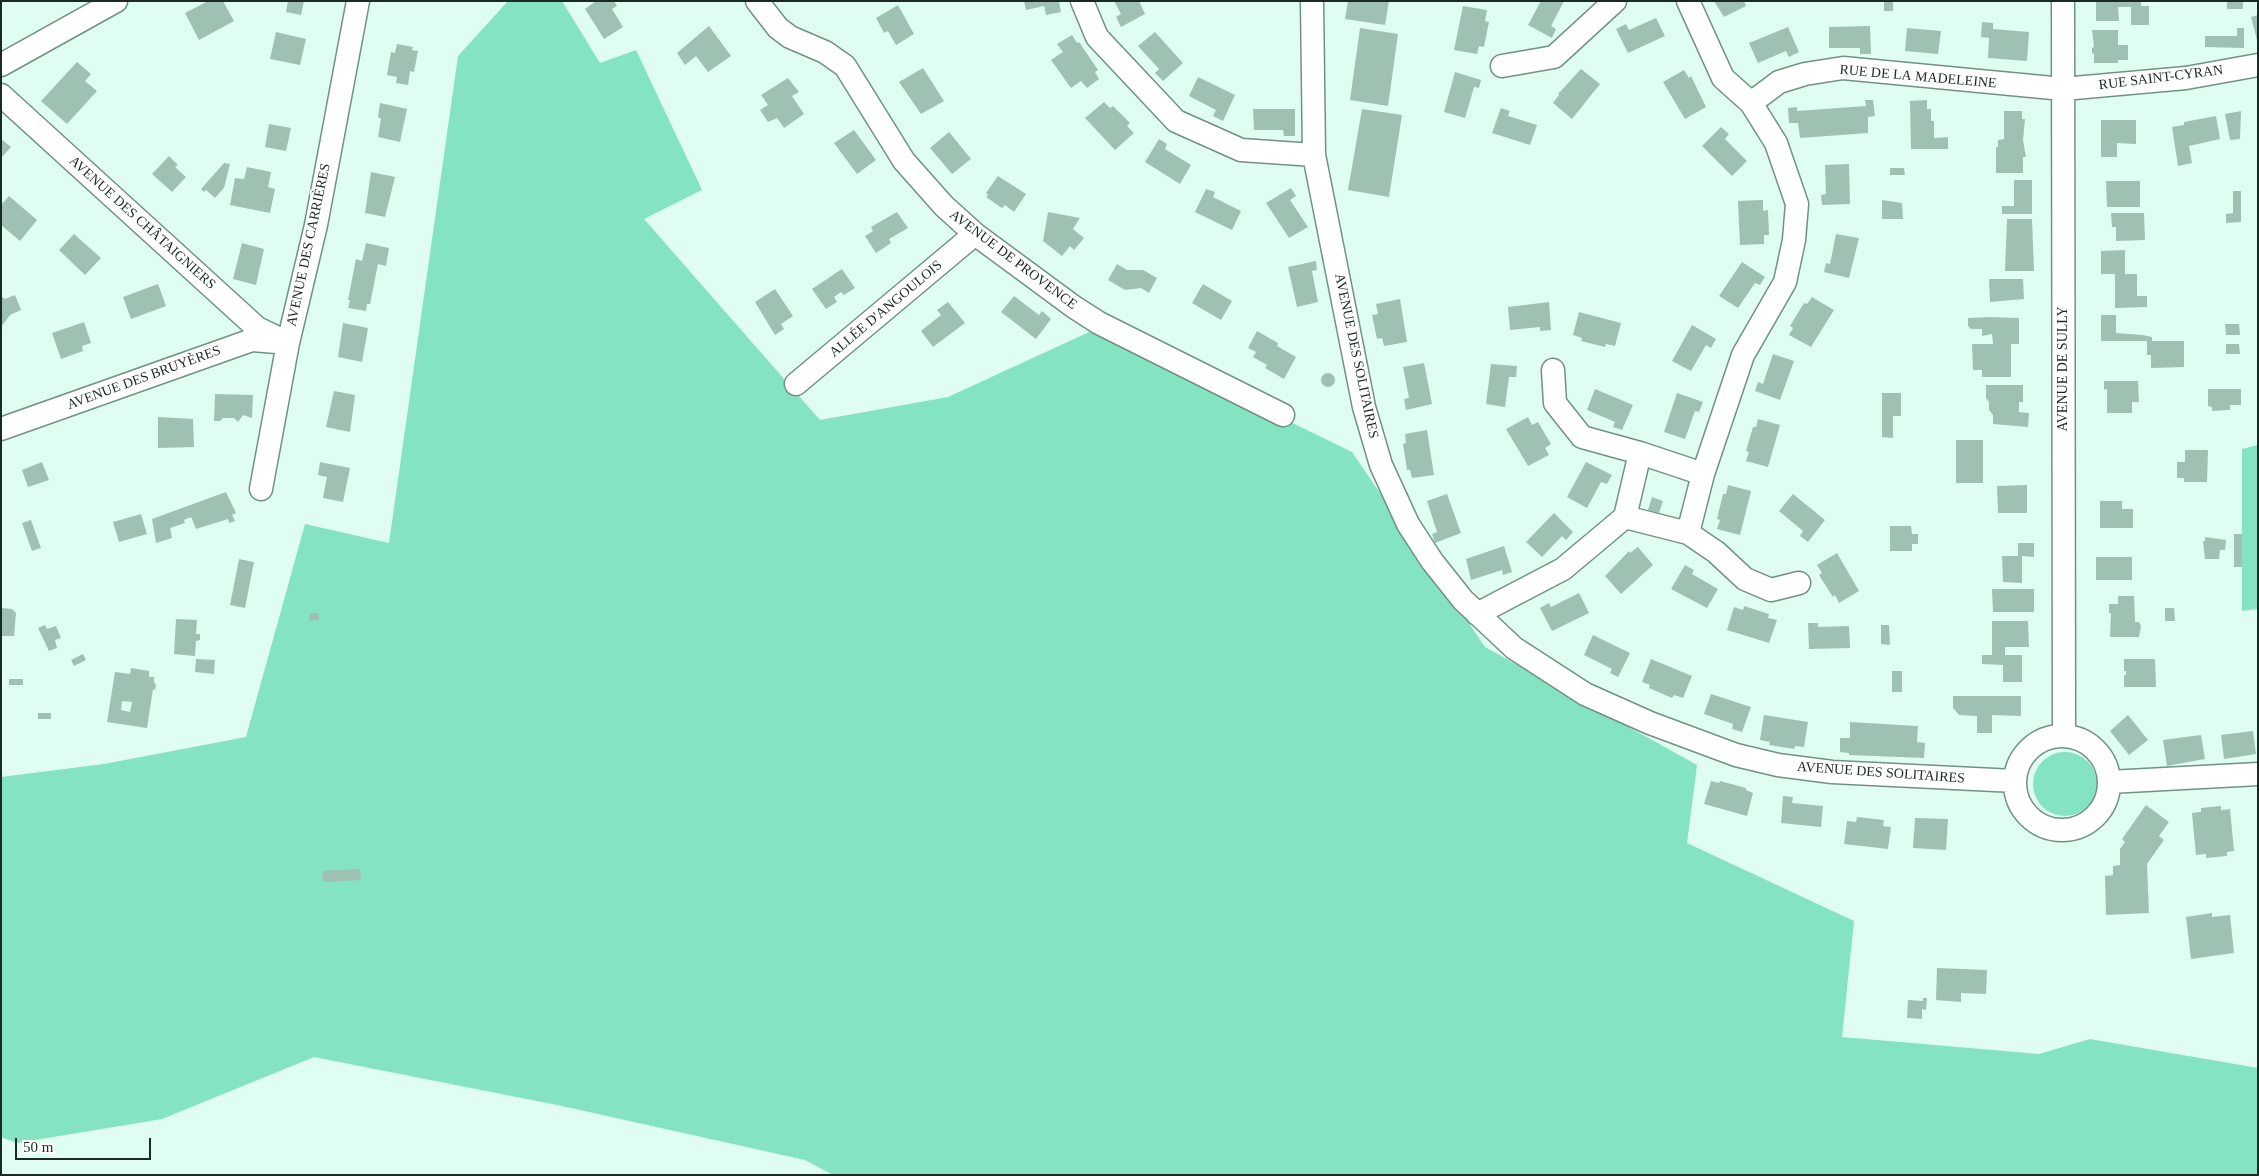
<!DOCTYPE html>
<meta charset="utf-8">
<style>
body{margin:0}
#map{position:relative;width:2259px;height:1176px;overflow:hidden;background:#e0fdf1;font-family:Georgia,serif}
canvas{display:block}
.frame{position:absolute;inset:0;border:2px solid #1b2924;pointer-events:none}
.scale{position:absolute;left:15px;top:1138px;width:136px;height:22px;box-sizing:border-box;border:2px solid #1b2924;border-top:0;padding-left:6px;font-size:15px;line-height:18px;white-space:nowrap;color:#1b2924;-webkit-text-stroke:4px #fff;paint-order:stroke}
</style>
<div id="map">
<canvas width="2259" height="1176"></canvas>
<div class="frame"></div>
<div class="scale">50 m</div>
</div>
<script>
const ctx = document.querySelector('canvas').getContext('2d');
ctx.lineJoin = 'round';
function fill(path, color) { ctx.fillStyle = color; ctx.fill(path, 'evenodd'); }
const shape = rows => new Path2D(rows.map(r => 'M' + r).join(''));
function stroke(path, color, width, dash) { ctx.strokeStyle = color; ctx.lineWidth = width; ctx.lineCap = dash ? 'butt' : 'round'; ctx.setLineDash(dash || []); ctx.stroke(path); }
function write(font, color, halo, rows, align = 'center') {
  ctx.font = font + ' Georgia,serif'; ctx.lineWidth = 4; ctx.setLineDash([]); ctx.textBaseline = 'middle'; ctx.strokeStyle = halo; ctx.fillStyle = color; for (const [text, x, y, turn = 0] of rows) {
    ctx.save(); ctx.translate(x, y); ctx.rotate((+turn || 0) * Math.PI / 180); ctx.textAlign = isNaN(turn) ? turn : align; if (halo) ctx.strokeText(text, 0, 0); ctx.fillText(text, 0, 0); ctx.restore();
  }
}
fill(shape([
 [508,1,562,1,600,63,636,50,702,190,644,219,820,420,948,397,1098,328,1352,452,1485,647,1697,765,1687,843,1854,921,1842,1037,2039,1054,2090,1039,2258,1068,2258,1175,833,1175,805,1160,562,1106,314,1057,162,1119,17,1143,1,1137,1,777,104,764,246,737,305,524,389,543,458,56],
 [2258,445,2258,609,2242,611,2242,449],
 '2033 784a32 32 0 1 1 64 0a32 32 0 1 1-64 0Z'
]), '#84e3c0');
fill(shape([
 [208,1,223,1,234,21,199,40,185,13],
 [288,1,304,1,301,15,286,12],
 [596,1,614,1,617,6,612,9,623,27,604,39,585,9],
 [1024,1,1059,2,1061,12,1046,15,1044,6,1026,10],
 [1114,1,1139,1,1145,14,1121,27,1116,17,1121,14],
 [1348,1,1389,1,1385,25,1345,19],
 [1541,1,1564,1,1551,26,1556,29,1552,38,1528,25],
 [1714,1,1744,1,1746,6,1724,17],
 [1884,1,1893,1,1893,11,1884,11],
 [2096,1,2141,1,2141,6,2149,6,2149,25,2131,25,2131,7,2118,7,2119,21,2096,21],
 [2227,1,2243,1,2243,9,2227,9],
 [898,5,914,34,896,45,888,31,884,33,876,18],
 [1463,6,1487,10,1485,21,1489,22,1484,47,1479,46,1477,54,1454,50],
 [2258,15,2258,40,2257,40,2251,17],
 [1656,18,1665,36,1628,53,1616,29,1626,24,1629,30],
 [1982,22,1993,23,1993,29,2029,32,2027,61,1988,58,1989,38,1981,37],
 [709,26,731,56,708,72,696,56,685,65,677,53],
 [1870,26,1871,54,1860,54,1860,48,1829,48,1829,27],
 [1788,27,1799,52,1789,57,1786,51,1758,63,1749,43],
 [1360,28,1398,34,1388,106,1350,100],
 [1907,28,1941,31,1938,54,1905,51],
 [2237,28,2244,28,2244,48,2205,47,2205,36,2237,36],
 [2092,30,2118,30,2118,45,2128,45,2128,60,2118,60,2118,63,2094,63,2094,54,2092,53,2092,48,2094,47],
 [276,32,306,39,300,65,270,59],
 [1155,32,1183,63,1163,81,1155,73,1159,69,1138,46],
 [1072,35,1077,43,1079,42,1098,70,1095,72,1099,79,1087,88,1081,81,1071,88,1051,60,1063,52,1057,44],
 [397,44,413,47,412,50,418,51,414,72,410,71,408,85,396,83,397,77,387,75,391,52,395,53],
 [77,62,91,74,85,81,97,91,67,124,41,101],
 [923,68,944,101,921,114,899,82],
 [1581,69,1600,84,1572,119,1553,103,1559,95,1558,94],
 [1684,70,1689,78,1691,76,1706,107,1685,119,1663,82],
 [1455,72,1481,80,1479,88,1474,87,1465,118,1444,112],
 [1198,77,1235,95,1223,121,1213,116,1216,110,1189,96],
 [788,78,799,92,792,96,804,114,784,128,777,118,768,122,760,110,768,105,761,95],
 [1865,100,1873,100,1875,116,1868,117,1868,133,1800,138,1798,123,1789,123,1788,108,1797,107,1797,111,1866,106],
 [1927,100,1927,109,1931,109,1931,121,1934,121,1934,138,1948,137,1948,149,1911,149,1910,101],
 [1104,102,1110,108,1113,106,1130,123,1127,126,1134,133,1115,150,1085,118],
 [380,103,407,109,400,142,378,137,381,119,378,117],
 [1501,108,1510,111,1508,116,1537,125,1530,145,1492,133],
 [1253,109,1295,109,1295,136,1284,136,1283,130,1254,130],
 [1362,109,1402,115,1389,197,1348,190],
 [2004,111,2022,111,2022,119,2025,119,2023,140,2026,157,2023,157,2023,173,1996,173,1996,147,1998,147,1998,140,2004,139],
 [2241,111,2240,139,2230,140,2225,114],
 [2216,116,2220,139,2189,146,2192,163,2178,166,2172,127,2184,125,2184,122],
 [2101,120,2136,120,2136,144,2117,143,2117,157,2101,157],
 [269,124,291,128,286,151,265,147],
 [1721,127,1729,134,1725,139,1747,161,1732,176,1702,146],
 [854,130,876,160,857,174,834,143],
 [949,132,971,159,952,174,930,148],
 [1,139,11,147,1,158],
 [1159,139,1167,144,1165,149,1191,165,1180,184,1145,162],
 [169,156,178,165,175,167,186,177,172,192,152,174],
 [224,163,230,164,224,188,215,198,206,190,204,192,201,189],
 [1849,164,1850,204,1822,205,1821,195,1826,194,1825,165],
 [247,167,271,172,268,187,275,189,270,213,230,205,235,178,244,179],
 [1890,168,1904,168,1905,175,1890,175],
 [371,172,395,177,385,217,365,213],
 [998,176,1026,194,1014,212,1005,205,1002,208,986,197,988,195,986,193],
 [2014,180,2032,180,2032,214,2002,214,2002,206,2014,206],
 [2106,181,2140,181,2140,207,2107,207],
 [1291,188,1296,196,1290,200,1308,227,1289,238,1266,203],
 [1206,189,1215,192,1213,197,1241,211,1232,230,1195,212],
 [2233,191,2241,191,2241,222,2226,223,2226,214,2233,213],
 [9,196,37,220,20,241,1,225,1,205],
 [1763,200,1763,211,1768,210,1769,235,1764,235,1764,244,1740,245,1738,201],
 [1882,200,1902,203,1903,219,1882,219],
 [897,212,908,228,889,239,891,243,876,253,865,236,873,231,871,227],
 [1048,212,1080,218,1073,229,1084,238,1074,250,1070,246,1062,256,1043,241],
 [2111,213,2144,213,2145,240,2116,241,2116,227,2112,227],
 [2007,219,2032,219,2034,271,2005,271],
 [74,234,101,258,85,275,59,250],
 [1836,234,1859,238,1849,278,1824,272,1826,263,1830,264],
 [242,243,264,249,256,285,233,279],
 [366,243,389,248,386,266,378,264,370,304,367,304,366,311,348,308,350,300,348,300,356,259,362,261],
 [2125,250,2125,274,2137,274,2137,296,2147,296,2147,307,2115,308,2115,274,2101,274,2101,251],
 [1316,261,1317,270,1312,271,1318,302,1297,307,1288,267],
 [1742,262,1765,277,1760,285,1755,283,1738,308,1719,296],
 [1117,264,1127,270,1143,270,1157,278,1149,293,1141,288,1125,290,1108,280],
 [842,269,855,288,844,295,841,292,834,297,837,302,826,309,812,289],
 [1989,279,2023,279,2024,299,1990,302],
 [158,284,166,306,131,319,123,297],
 [1203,284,1232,301,1221,320,1192,303],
 [775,289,793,316,781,324,784,329,775,335,755,302],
 [15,295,21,310,10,315,1,327,1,296,5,299],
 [1014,296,1039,315,1042,311,1051,319,1036,339,1001,312],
 [1812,297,1834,310,1811,347,1789,335,1793,328,1790,326,1804,303,1807,304],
 [1400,299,1407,342,1384,346,1382,338,1377,339,1372,315,1378,314,1376,304],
 [948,302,965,323,933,347,921,331,941,315,937,310],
 [1549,302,1551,330,1540,331,1540,327,1510,330,1508,307],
 [1579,312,1621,323,1615,346,1606,344,1605,347,1581,341,1582,338,1573,335],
 [2101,315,2116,315,2116,333,2143,335,2152,337,2152,341,2184,341,2184,367,2151,368,2151,355,2147,355,2147,341,2101,341],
 [1990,317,2019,318,2019,344,2011,344,2011,377,1982,377,1982,370,1973,370,1972,344,1993,344,1992,334,1982,336,1982,329,1971,329,1968,326,1968,318],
 [84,322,91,343,82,346,83,351,61,359,52,333],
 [343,323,368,328,362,362,338,357],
 [2225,324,2239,324,2240,335,2226,335],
 [1692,325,1716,339,1711,348,1706,345,1691,371,1672,361],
 [1257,331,1278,343,1277,346,1296,357,1284,379,1265,368,1267,365,1253,357,1256,352,1248,348],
 [2226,344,2239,344,2240,354,2226,354],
 [1773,354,1794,361,1780,400,1755,391,1758,382,1763,384],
 [1424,363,1432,404,1406,410,1404,399,1409,398,1403,367],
 [1491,364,1517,366,1516,377,1509,377,1505,407,1486,404],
 '1321 380a7 7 0 1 1 14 0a7 7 0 1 1-14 0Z',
 [2104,381,2138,381,2139,402,2132,402,2132,413,2107,413,2107,389,2104,390],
 [1986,385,2023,385,2023,402,2019,402,2019,412,2029,413,2028,427,1993,424,1993,415,1989,410,1989,402,1986,398],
 [1595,389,1633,405,1622,430,1613,427,1615,422,1587,410],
 [2208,389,2241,389,2241,405,2230,405,2230,410,2212,411,2212,407,2208,406],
 [334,391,355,395,350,432,326,427],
 [1677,393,1703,402,1699,412,1695,411,1685,439,1664,432],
 [1882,393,1901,393,1901,416,1893,416,1893,438,1882,437],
 [215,394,253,395,252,418,243,415,238,422,234,418,223,418,220,421,214,421],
 [158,417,193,419,194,447,158,448],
 [1528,417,1532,425,1538,422,1551,444,1545,448,1549,455,1528,466,1506,429],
 [1758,419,1780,425,1768,467,1746,461,1749,452,1746,451,1753,427,1756,427],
 [1427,430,1434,475,1412,478,1410,470,1407,470,1403,444,1406,443,1405,434],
 [1956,440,1983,440,1983,483,1956,483],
 [2185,450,2208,450,2207,482,2184,482,2184,478,2177,478,2177,462,2185,462],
 [42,462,49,480,28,487,22,470],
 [320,462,350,468,343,502,323,498,327,477,318,475],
 [1586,462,1612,475,1607,484,1601,482,1587,508,1567,497],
 [1728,485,1751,491,1740,535,1717,529,1720,520,1717,519,1723,494,1726,494],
 [2027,485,2027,513,1998,513,1997,486],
 [226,492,236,513,232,515,235,521,229,523,228,519,196,529,191,517,184,520,185,523,170,528,172,538,156,543,152,519],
 [1447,494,1461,533,1435,543,1432,534,1437,532,1427,501],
 [1793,494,1825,520,1808,542,1800,536,1803,531,1779,511],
 [1652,497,1663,501,1659,513,1648,510],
 [2100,501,2122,501,2122,509,2133,509,2133,528,2100,528],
 [1554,513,1573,532,1566,540,1562,536,1542,557,1526,542],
 [141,514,147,534,119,542,113,522],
 [31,520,41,548,32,551,22,523],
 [1890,526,1911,526,1912,534,1918,534,1918,544,1912,544,1912,551,1890,551],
 [2234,534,2242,534,2242,567,2234,567],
 [2205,537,2226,540,2225,550,2220,550,2219,559,2205,559,2203,541,2205,541],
 [2018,543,2034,543,2034,557,2022,556,2022,583,2003,582,2002,556,2018,556],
 [1504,546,1512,572,1503,575,1502,570,1471,580,1466,559],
 [1638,547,1653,565,1621,594,1605,576,1629,551,1630,553],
 [1837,553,1859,591,1839,603,1835,595,1833,597,1819,575,1822,573,1817,565],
 [2096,557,2132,557,2132,580,2096,580],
 [239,559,254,562,245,608,230,605],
 [1685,565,1694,570,1692,574,1718,589,1707,608,1671,589],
 [1992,589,2034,589,2034,612,1993,612],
 [1579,593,1589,613,1552,631,1540,608,1549,603,1551,607],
 [2118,596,2134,596,2135,622,2139,622,2141,626,2139,637,2110,637,2111,613,2109,613,2109,604,2118,604],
 [1744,606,1769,614,1768,618,1777,620,1769,643,1727,630,1734,607,1743,610],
 [1,608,12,609,16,613,14,636,1,636],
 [2165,608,2174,608,2175,621,2165,621],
 [309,613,319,613,319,620,309,621],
 [176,619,197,620,196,634,200,634,200,640,196,641,195,656,174,654],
 [1992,621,2028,621,2029,647,2005,647,2005,655,2022,655,2022,682,2003,682,2003,665,1982,664,1982,655,1992,655],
 [1808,623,1818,623,1818,627,1849,626,1850,648,1809,649],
 [45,625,47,629,56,626,61,638,55,640,57,648,49,651,38,628],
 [1881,625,1889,625,1890,645,1881,644],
 [1593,635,1630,653,1618,677,1610,673,1612,669,1584,655],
 [83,654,86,660,74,666,71,660],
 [196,659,215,660,214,674,195,672],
 [1651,659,1692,676,1683,698,1674,695,1672,698,1649,688,1650,685,1642,682],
 [2124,659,2155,659,2156,687,2124,687,2124,675,2126,675,2126,671,2124,671],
 [131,668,149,671,149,677,154,677,154,683,156,684,155,690,153,689,147,728,107,722,115,672,130,674],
 [122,701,132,702,130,712,121,710],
 [1892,671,1902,671,1902,692,1892,692],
 [9,679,23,679,23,685,9,685],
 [1711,694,1751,707,1742,732,1732,729,1733,724,1704,714],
 [1953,696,2021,696,2021,716,1992,715,1992,733,1977,733,1977,716,1959,715,1953,708],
 [38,713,51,713,51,719,38,719],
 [1764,715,1808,722,1804,747,1795,746,1794,749,1769,745,1770,742,1760,740],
 [2128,715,2148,740,2129,755,2110,731],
 [1850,722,1918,726,1917,742,1925,743,1924,758,1849,755,1849,753,1840,752,1840,738,1850,738],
 [2253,731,2256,754,2224,759,2221,735],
 [2201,735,2205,759,2167,766,2163,740],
 [1711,781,1719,783,1720,781,1746,788,1746,790,1753,793,1747,816,1704,804],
 [1783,796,1793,797,1792,803,1823,806,1821,827,1781,823],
 [2146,805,2169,822,2159,836,2164,840,2147,864,2149,913,2106,915,2105,876,2113,875,2113,866,2120,865,2120,849,2125,842,2122,839],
 [2221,806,2221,810,2230,809,2234,851,2227,852,2227,856,2206,858,2206,854,2196,855,2192,813,2201,812,2201,808],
 [1857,817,1884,820,1883,826,1891,827,1888,849,1844,844,1847,821,1856,822],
 [1915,818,1948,819,1946,850,1913,848],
 [360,869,361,880,323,882,322,871],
 [2212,913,2212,917,2230,915,2234,953,2191,959,2186,917],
 [1937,968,1987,970,1986,994,1961,993,1961,1002,1936,1000],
 [1923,998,1927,998,1926,1010,1922,1009,1922,1019,1907,1018,1908,1000,1923,1001]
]), '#9ec1b2');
const minor = shape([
 [757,1,778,28,790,37,825,52,845,66,904,161,944,206,975,234,1074,307,1099,323,1283,415],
 [1082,1,1097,37,1176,121,1241,150,1314,155],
 [1312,1,1314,155,1364,407,1381,465,1408,524,1432,561,1463,600,1514,648,1585,694,1650,723,1736,755,1778,765,1832,772,2015,781],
 [2063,1,2064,736],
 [1,65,116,1],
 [1502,66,1554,57,1615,1],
 [1,95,257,328,288,343],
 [1751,103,1779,82,1805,74,1843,68,2063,89,2186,78,2258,65],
 [1553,370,1555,403,1582,437,1640,453],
 [796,384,975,234],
 [1,429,252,340,277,342],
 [261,489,288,343,316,225,358,1],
 [1625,517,1688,533,1703,474],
 [1688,533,1716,552,1745,579,1771,590,1799,583],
 [1477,614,1563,569,1625,517,1640,453,1703,474,1743,355,1785,282,1794,240,1797,204,1776,143,1751,103,1723,78,1688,1],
 '2015 783a47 47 0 1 1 94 0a47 47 0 1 1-94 0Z',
 [2109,782,2258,774]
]);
stroke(minor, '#709284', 25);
stroke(minor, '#fff', 22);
write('14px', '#1b2924', '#fff', [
 ["RUE DE LA MADELEINE",1918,77,5],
 ["RUE SAINT-CYRAN",2161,78,-7],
 ["AVENUE DES CHÂTAIGNIERS",142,223,42],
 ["AVENUE DES CARRIÈRES",309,245,-78],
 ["AVENUE DE PROVENCE",1013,260,37],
 ["ALLÉE D'ANGOULOIS",886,309,-40],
 ["AVENUE DES SOLITAIRES",1356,356,78],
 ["AVENUE DE SULLY",2063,369,-90],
 ["AVENUE DES BRUYÈRES",144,378,-20],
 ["AVENUE DES SOLITAIRES",1881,773,4]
]);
</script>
